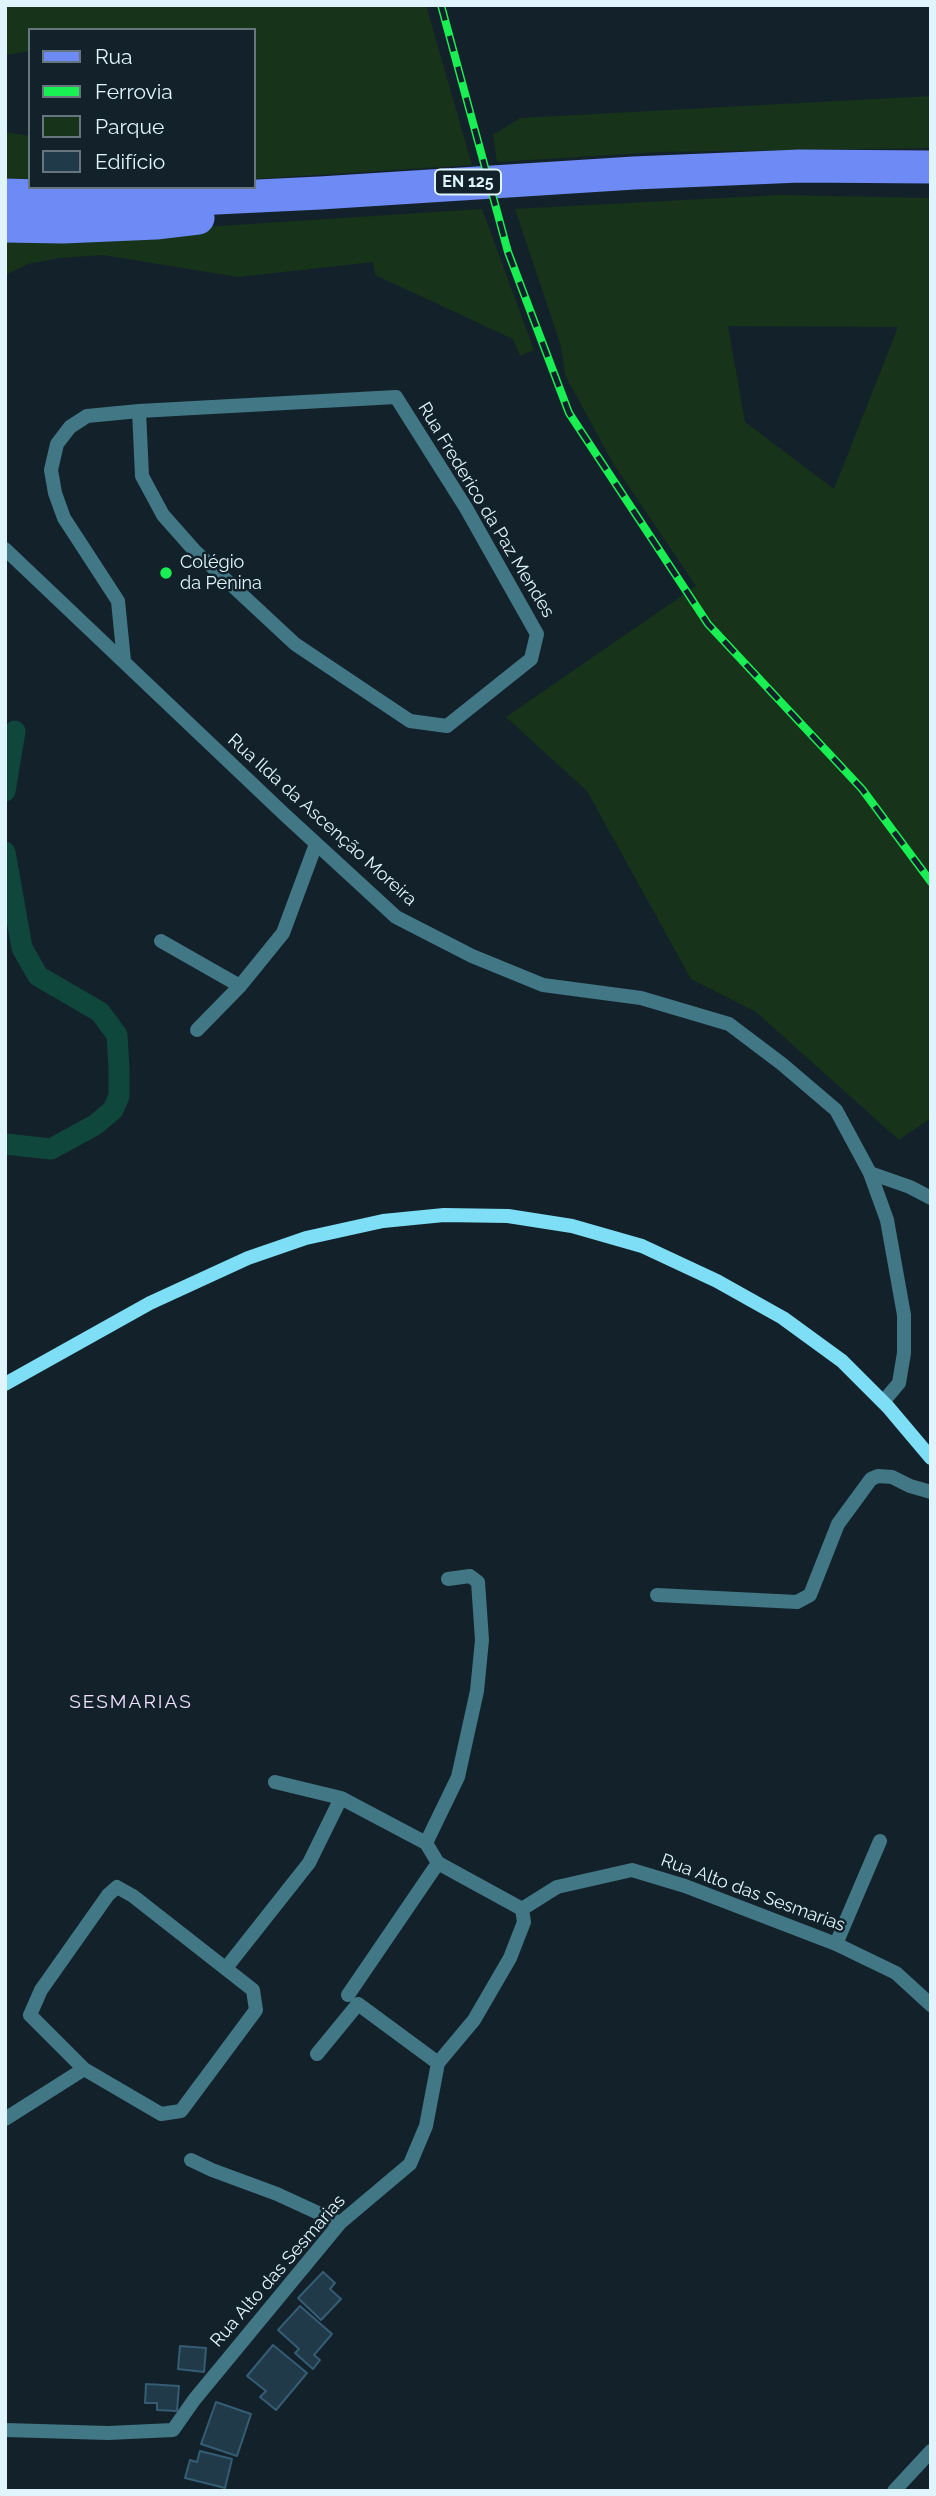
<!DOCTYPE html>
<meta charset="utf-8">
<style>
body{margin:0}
#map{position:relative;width:936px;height:2496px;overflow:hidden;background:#13222a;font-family:Raleway,sans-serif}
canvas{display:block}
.frame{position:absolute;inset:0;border:7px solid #dff4fd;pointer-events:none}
.legend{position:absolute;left:28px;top:28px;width:228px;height:161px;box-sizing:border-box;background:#13222a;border:2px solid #65767e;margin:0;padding:9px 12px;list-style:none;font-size:21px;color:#dff4fd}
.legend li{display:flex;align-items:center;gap:14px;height:35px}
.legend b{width:35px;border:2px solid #65767e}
</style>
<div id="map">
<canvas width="936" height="2496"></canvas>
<div class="frame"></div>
<ul class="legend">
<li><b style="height:9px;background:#6e8af4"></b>Rua</li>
<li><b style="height:9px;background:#19ee52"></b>Ferrovia</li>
<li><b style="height:19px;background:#17331a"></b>Parque</li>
<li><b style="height:19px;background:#213a49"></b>Edifício</li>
</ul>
</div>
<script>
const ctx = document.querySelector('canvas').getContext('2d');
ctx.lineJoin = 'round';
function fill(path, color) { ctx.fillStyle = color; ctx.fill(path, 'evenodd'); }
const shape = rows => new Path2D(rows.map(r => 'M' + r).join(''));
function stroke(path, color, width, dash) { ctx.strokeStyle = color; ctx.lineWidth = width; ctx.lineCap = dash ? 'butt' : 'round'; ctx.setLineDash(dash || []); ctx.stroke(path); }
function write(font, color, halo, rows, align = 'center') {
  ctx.font = font + ' Raleway,sans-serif'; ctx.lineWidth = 5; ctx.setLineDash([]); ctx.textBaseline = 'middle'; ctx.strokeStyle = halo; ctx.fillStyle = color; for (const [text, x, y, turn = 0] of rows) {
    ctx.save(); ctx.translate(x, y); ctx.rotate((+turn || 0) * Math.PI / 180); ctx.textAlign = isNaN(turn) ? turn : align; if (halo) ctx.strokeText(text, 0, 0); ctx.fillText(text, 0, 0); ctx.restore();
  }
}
fill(shape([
 [5,5,426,5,472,165,254,179,254,30,30,30,30,51,5,55],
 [931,96,931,148,661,152,497,162,493,135,520,118],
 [5,132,30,136,30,180,5,178],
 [779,195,931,198,931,1118,899,1140,756,1012,691,979,587,791,506,717,696,586,614,465,565,375,561,346,515,209],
 [728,326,898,327,834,489,745,422],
 [482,209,534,350,520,356,513,339,375,275,373,262,238,277,103,255,59,258,28,264,5,275,5,236,33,238]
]), '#17331a');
stroke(shape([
 [5,791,15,731],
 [5,852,22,948,38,976,100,1012,117,1035,119,1069,119,1096,113,1110,95,1125,51,1149,5,1144]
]), '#10473c', 21);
const building = shape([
 [323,2272,335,2283,330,2289,341,2299,321,2320,298,2298,323,2272],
 [300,2306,332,2334,314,2355,320,2360,313,2369,295,2353,299,2349,278,2330,300,2306],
 [273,2345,307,2373,276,2410,260,2397,266,2391,247,2376,273,2345],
 [180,2346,206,2348,204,2372,178,2369,180,2346],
 [146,2384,179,2386,177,2411,157,2410,157,2403,145,2403,146,2384],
 [216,2402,251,2414,237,2456,201,2444,216,2402],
 [200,2451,232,2459,225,2488,185,2478,190,2460,197,2462,200,2451]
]);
fill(building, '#213a49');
stroke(building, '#345d74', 2);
stroke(shape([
 [5,549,284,814,396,917,472,956,543,985,641,998,729,1024,782,1064,836,1110,870,1173,887,1220,904,1315,904,1353,899,1383,883,1402],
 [124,661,118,601,64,518,55,493,51,470,57,444,70,427,87,416,139,411,396,397,466,508,537,634,531,659,447,726,410,721,295,644,194,550,163,515,142,476,139,411],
 [161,941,240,986,283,933,316,844],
 [197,1030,240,986],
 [870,1173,910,1187,931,1198],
 [657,1595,797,1602,810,1595,838,1524,871,1479,878,1476,892,1477,910,1486,931,1492],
 [275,1782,341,1798],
 [426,1843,458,1777,477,1691,482,1640,478,1582,470,1576,448,1579],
 [836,1944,880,1841],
 [226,1968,309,1863,341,1798,426,1843,438,1863,522,1909],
 [348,1995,438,1863],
 [317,2054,358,2004,438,2063],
 [5,2119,84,2069,30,2015,41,1990,108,1895,117,1887,133,1896,253,1990,256,2010,181,2111,161,2114,84,2069],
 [191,2160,212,2170,277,2194,340,2223],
 [5,2430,108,2433,173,2430,194,2400,340,2223,410,2164,426,2126,438,2063,474,2020,510,1958,524,1922,522,1909,557,1887,632,1870,685,1886,836,1944,896,1973,931,2005],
 [894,2491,931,2451]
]), '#427785', 14);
stroke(shape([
 [5,1384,150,1303,248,1258,306,1238,383,1221,444,1215,508,1216,572,1226,642,1246,717,1281,783,1318,842,1361,888,1407,931,1458]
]), '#7ddef5', 14);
stroke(shape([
 [5,195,175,200,320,193,634,173,800,166,931,167],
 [5,226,63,227,156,223,198,218]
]), '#6e8af4', 33);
const rail = shape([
 [441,5,508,252,569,413,708,624,862,789,931,882]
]);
stroke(rail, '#19ee52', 8);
stroke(rail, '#13222a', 5, [16]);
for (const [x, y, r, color] of [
 [166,573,7,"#19ee52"]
]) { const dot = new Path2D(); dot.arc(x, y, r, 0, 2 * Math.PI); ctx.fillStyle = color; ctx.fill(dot); stroke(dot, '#13222a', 2.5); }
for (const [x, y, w] of [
 [468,182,66]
]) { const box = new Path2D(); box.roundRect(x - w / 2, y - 12.5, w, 25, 5); ctx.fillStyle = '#13222a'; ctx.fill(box); stroke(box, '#dff4fd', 2); }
write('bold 16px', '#dff4fd', null, [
 ["EN 125",468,182]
]);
write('18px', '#dff4fd', '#13222a', [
 ["Rua Frederico da Paz Mendes",486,510,59],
 ["Rua Ilda da Ascenção Moreira",322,820,42],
 ["Rua Alto das Sesmarias",753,1893,20],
 ["Rua Alto das Sesmarias",278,2271,-49]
]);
write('18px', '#dff4fd', '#13222a', [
 ["Colégio",180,563],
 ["da Penina",180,584]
], 'left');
ctx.letterSpacing = '2px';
write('19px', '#efe0fd', '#13222a', [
 ["SESMARIAS",131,1702]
]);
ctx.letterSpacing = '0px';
</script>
